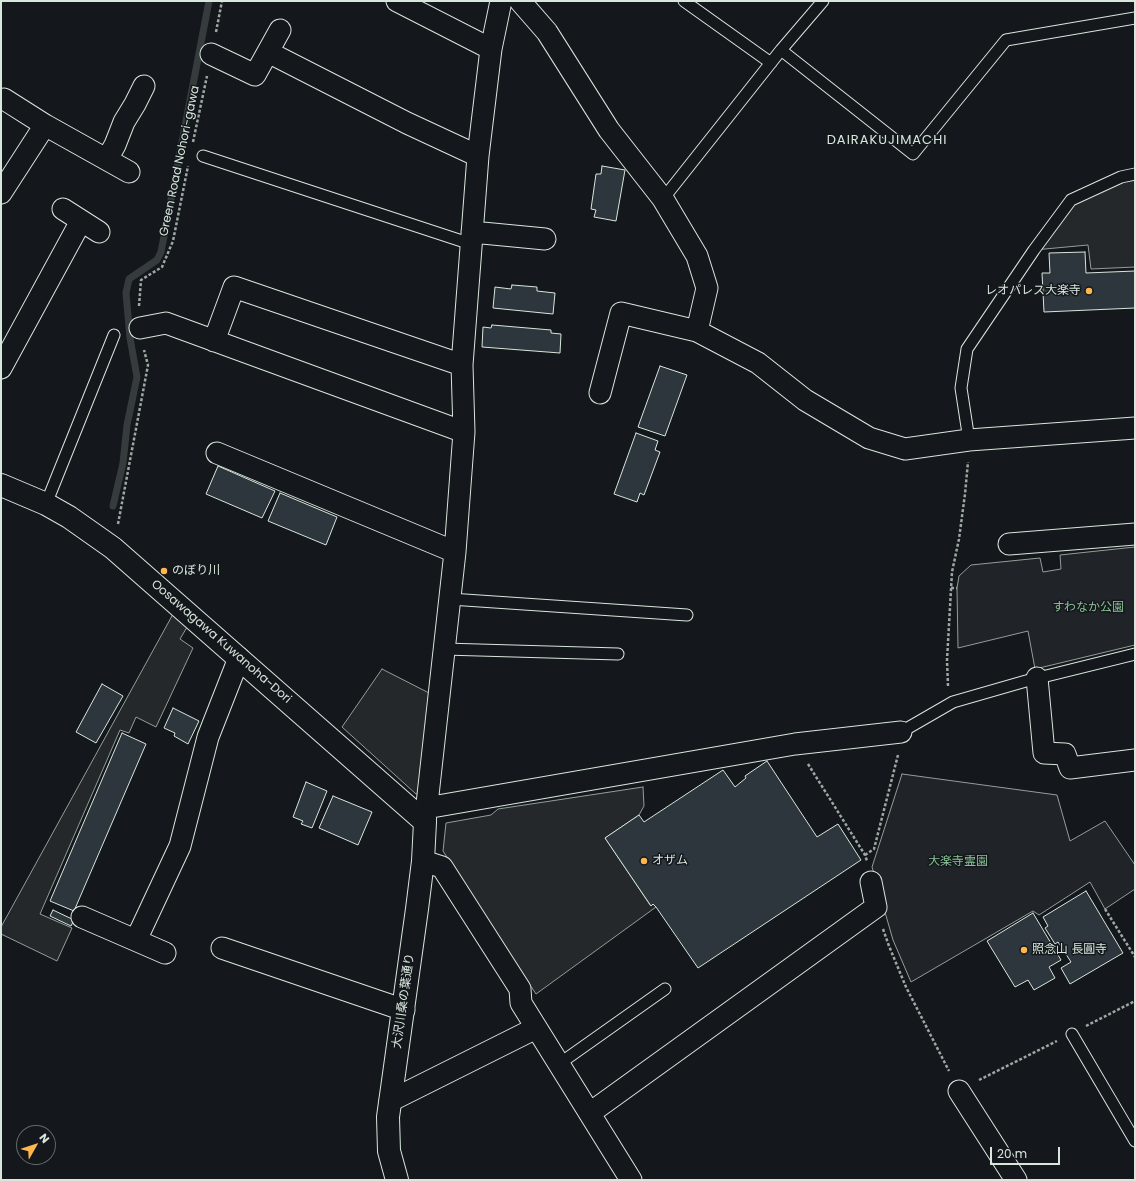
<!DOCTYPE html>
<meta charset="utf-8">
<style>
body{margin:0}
#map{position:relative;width:1136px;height:1181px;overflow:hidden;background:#14181c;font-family:Poppins,sans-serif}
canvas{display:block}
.frame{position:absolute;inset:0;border:2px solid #d8e6dc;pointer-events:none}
.north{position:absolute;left:16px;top:1125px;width:40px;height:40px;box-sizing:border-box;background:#14181c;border:1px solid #626a69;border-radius:50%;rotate:51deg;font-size:11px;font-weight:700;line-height:16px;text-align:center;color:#d8e6dc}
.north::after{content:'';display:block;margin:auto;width:14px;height:18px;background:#ffb74d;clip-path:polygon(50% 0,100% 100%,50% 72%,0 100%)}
.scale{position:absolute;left:990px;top:1147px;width:70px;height:18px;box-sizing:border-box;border:2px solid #d8e6dc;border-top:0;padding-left:5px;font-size:12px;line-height:14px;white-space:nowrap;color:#d8e6dc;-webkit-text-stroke:3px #14181c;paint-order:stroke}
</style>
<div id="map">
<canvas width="1136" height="1181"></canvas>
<div class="frame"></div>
<div class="north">N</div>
<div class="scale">20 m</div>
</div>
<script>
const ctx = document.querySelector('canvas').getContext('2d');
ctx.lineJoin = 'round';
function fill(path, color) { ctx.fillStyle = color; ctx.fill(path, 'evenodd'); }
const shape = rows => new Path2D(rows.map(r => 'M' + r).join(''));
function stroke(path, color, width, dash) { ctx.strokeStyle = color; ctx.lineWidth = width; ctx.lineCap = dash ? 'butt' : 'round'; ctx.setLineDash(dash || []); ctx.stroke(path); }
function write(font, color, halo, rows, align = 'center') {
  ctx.font = font + ' Poppins,"Noto Sans JP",sans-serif'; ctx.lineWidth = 3; ctx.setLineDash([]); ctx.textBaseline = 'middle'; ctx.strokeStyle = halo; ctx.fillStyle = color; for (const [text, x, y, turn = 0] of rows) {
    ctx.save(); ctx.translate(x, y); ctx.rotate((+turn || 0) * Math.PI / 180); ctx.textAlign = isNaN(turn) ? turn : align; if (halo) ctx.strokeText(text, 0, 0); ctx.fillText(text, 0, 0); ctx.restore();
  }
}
const green = shape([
 [1135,547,1135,645,1035,669,1028,631,958,648,957,588,959,576,971,565,1040,558,1043,572,1061,569,1060,555,1135,547],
 [902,774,1057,795,1070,841,1105,821,1135,865,1135,889,1105,909,1090,882,1039,915,1033,911,911,982,893,940,872,867,902,774]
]);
fill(green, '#202428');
stroke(green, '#939e99', 1);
const parking = shape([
 [1135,174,1135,267,1091,269,1088,245,1034,250,1071,200,1135,174],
 [178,605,193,617,180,639,193,648,156,727,136,717,129,733,120,730,40,914,72,928,57,961,1,934,1,927,178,605],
 [382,669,431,694,423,791,416,794,342,727,382,669],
 [643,787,644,806,639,815,605,838,650,905,653,904,656,907,536,994,443,851,446,823,491,815,498,809,643,787]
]);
fill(parking, '#24282b');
stroke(parking, '#939e99', 1);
stroke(shape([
 [113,506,123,463,127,425,137,377,130,338,126,293,129,279,157,260,161,252,209,1]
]), '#363b3e', 7);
const building = shape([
 [602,166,625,170,616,221,594,217,596,210,591,209,596,174,601,174,602,166],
 [1085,252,1086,273,1135,271,1135,308,1044,312,1042,273,1050,273,1049,253,1085,252],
 [512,285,537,287,537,291,555,293,553,314,493,308,495,287,511,289,512,285],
 [492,325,551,330,551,333,561,334,560,353,482,347,483,327,491,328,492,325],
 [660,366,687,375,665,436,638,427,660,366],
 [636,433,658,441,655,450,660,452,644,495,640,493,637,502,614,494,636,433],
 [218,466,275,491,262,518,206,494,218,466],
 [280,493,337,517,326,545,268,521,280,493],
 [102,684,123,696,96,743,76,732,102,684],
 [173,708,199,721,188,744,174,736,175,733,164,728,173,708],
 [122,733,146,744,74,911,50,901,122,733],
 [767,761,817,837,838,824,861,860,698,968,656,907,653,904,651,906,605,838,639,815,644,822,723,770,735,787,746,778,745,776,767,761],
 [306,782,327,791,312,828,301,824,303,821,293,817,306,782],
 [333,796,372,812,358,845,319,828,333,796],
 [1086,891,1123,953,1070,984,1061,968,1071,962,1058,942,1055,944,1045,928,1048,926,1043,917,1086,891],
 [53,910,74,920,71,926,50,916,53,910],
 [1033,913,1061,960,1049,967,1055,978,1034,990,1028,980,1015,987,987,941,1033,913]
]);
fill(building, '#2c363c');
stroke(building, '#d8e6dc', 1);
const lane = shape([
 [684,1,771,63],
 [781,50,913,154,1006,40,1135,18],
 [203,156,471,244],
 [663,199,781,50,823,1],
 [969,440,961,388,967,349,1034,250,1071,200,1121,177,1135,174],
 [46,504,114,335],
 [450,599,687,615],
 [444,649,618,654],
 [901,732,953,702,1026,681,1135,654],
 [1072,1034,1135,1141],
 [559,1064,665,989]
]);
const street = shape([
 [397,1,491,49],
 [520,1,547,32,609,130,663,199,697,256,707,288,697,331,758,363,805,400,869,438,905,449,969,440,1135,428],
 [268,52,407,123,478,156],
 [211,54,255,75,280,30],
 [4,99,45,125,129,172],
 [107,159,115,145,124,122,135,104,144,86],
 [1,193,45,125],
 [63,209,99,232],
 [472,232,545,239],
 [140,328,166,323,464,432],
 [214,341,234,287,462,365],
 [1,368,81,221],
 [600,393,621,313,697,331],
 [217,453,455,552],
 [1009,544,1135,534],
 [1037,678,1044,753,1065,754,1070,768,1135,760],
 [426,808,795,744,901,732],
 [425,822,455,552,464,432,462,365,478,156,491,49,501,1],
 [423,861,442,867,520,989,521,1003,631,1180],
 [82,917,165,953],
 [136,940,180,846,208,737,239,658],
 [222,948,404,1010],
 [959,1091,1016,1180],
 [390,1101,536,1028],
 [590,1113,876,907,871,882]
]);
const secondary = shape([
 [1,485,46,504,69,517,113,548,425,822,423,861,417,909,388,1117,389,1151,397,1180]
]);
stroke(lane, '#d8e6dc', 13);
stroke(street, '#d8e6dc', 23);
stroke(secondary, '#d8e6dc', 24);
stroke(shape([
 [216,32,222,1],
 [193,142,207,76],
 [139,306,141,280,162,267,173,241,188,166],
 [118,524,148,365,144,350],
 [951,588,957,588],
 [948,686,947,660,952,572,959,539,965,494,968,462],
 [808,764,865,855,867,861],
 [865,855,874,849,898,755],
 [1105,909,1135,957],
 [883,929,889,946,906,987,949,1071],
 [1086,1026,1135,1001],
 [979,1080,1057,1041]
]), '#9da8a2', 2.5, [3, 2]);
stroke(lane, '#14181c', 11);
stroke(street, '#14181c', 21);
stroke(secondary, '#14181c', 22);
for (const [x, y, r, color] of [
 [1089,291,4,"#ffb74d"],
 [164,571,4,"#ffb74d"],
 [644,861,4,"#ffb74d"],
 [1024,950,4,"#ffb74d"]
]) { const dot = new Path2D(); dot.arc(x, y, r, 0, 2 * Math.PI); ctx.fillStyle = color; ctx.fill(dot); stroke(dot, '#14181c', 1.5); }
write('12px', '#d8e6dc', '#14181c', [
 ["Green Road Nohori-gawa",180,161,-78],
 ["Oosawagawa Kuwanoha-Dori",221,642,41],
 ["大沢川桑の葉通り",404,1001,-82]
]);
write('12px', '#d8e6dc', '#14181c', [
 ["レオパレス大楽寺",1081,291,"right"],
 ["のぼり川",172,571],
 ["オザム",652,861],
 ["照念山 長圓寺",1032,950]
], 'left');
write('12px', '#8ac095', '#14181c', [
 ["すわなか公園",1088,608],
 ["大楽寺霊園",958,862]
]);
ctx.letterSpacing = '1px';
write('13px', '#d8e6dc', '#14181c', [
 ["DAIRAKUJIMACHI",887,141]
]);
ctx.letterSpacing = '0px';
</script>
